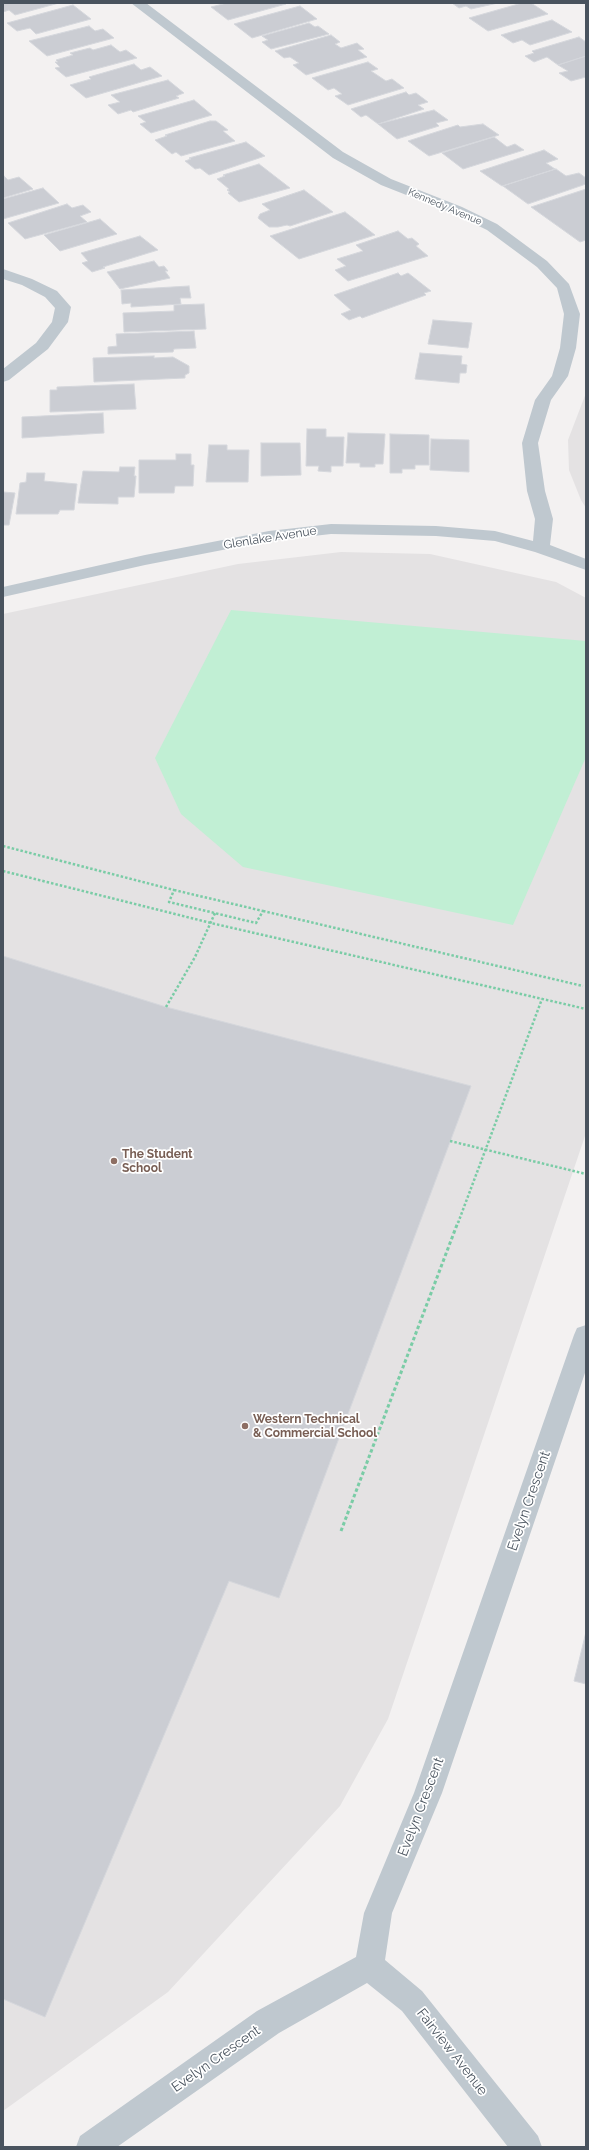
<!DOCTYPE html>
<style>
body{margin:0}
#map{position:relative;width:589px;height:2150px;overflow:hidden;background:#f3f1f1;font-family:Raleway,sans-serif}
canvas{display:block}
.frame{position:absolute;inset:0;border:4px solid #49535e;pointer-events:none}
</style>
<div id="map">
<canvas width="589" height="2150"></canvas>
<div class="frame"></div>
</div>
<script>
const ctx = document.querySelector('canvas').getContext('2d');
ctx.lineJoin = 'round';
function fill(path, color) { ctx.fillStyle = color; ctx.fill(path, 'evenodd'); }
const shape = rows => new Path2D(rows.map(r => 'M' + r).join(''));
function stroke(path, color, width, dash) { ctx.strokeStyle = color; ctx.lineWidth = width; ctx.lineCap = dash ? 'butt' : 'round'; ctx.setLineDash(dash || []); ctx.stroke(path); }
function write(font, color, halo, rows, align = 'center') {
  ctx.font = font + ' Raleway,sans-serif'; ctx.lineWidth = 3.5; ctx.setLineDash([]); ctx.textBaseline = 'middle'; ctx.strokeStyle = halo; ctx.fillStyle = color; for (const [text, x, y, turn = 0] of rows) {
    ctx.save(); ctx.translate(x, y); ctx.rotate((+turn || 0) * Math.PI / 180); ctx.textAlign = isNaN(turn) ? turn : align; if (halo) ctx.strokeText(text, 0, 0); ctx.fillText(text, 0, 0); ctx.restore();
  }
}
fill(shape([
 [586,393,586,508,581,500,569,470,568,440],
 [341,552,430,554,556,582,586,598,586,1133,388,1719,340,1806,168,1992,3,2111,3,614,238,564]
]), '#e4e2e3');
fill(shape([
 [231,610,586,641,586,757,513,925,243,867,181,814,155,758]
]), '#c1efd4');
const building = shape([
 [3,3,59,3,15,15,9,10,3,12,3,3],
 [227,3,284,3,286,4,228,20,211,7,227,3],
 [452,3,498,3,471,9,466,6,459,8,452,3],
 [522,3,531,3,548,14,488,31,469,18,522,3],
 [73,5,91,19,36,34,30,28,17,31,7,23,73,5],
 [300,6,317,19,252,38,234,24,300,6],
 [552,20,572,32,530,45,522,40,513,43,501,35,552,20],
 [309,23,315,27,318,26,329,34,271,49,262,42,268,40,262,36,309,23],
 [89,26,95,31,103,29,114,38,47,56,29,41,89,26],
 [331,35,340,42,335,44,341,48,357,43,364,49,358,50,367,57,306,75,293,65,299,63,290,57,284,58,275,51,331,35],
 [579,37,586,42,586,56,558,65,547,57,534,62,525,56,534,53,532,51,579,37],
 [111,45,120,52,126,50,137,58,66,77,55,68,60,67,55,62,58,62,56,60,73,55,70,53,90,48,93,50,111,45],
 [586,56,586,77,571,81,559,73,568,71,558,65,586,56],
 [368,62,378,69,371,71,386,81,392,79,404,88,348,105,335,96,342,94,334,88,328,90,312,78,368,62],
 [134,64,141,70,150,67,162,76,86,98,70,85,91,79,89,77,134,64],
 [168,80,184,93,176,96,179,98,133,112,131,110,118,114,108,105,120,102,111,95,168,80],
 [406,92,409,95,416,93,428,102,418,105,424,109,378,124,366,115,361,117,351,109,406,92],
 [194,100,212,115,151,133,140,124,146,122,138,116,194,100],
 [434,110,448,120,436,123,439,126,397,139,378,124,434,110],
 [210,121,216,121,228,130,223,131,235,141,181,156,176,152,172,154,155,140,167,136,165,135,210,121],
 [483,124,499,135,429,156,408,141,458,125,460,127,483,124],
 [494,137,507,147,515,144,524,150,463,169,442,153,494,137],
 [246,142,265,156,209,175,200,168,195,169,185,161,191,159,189,158,246,142],
 [544,150,558,159,546,163,555,169,502,186,480,171,544,150],
 [259,164,290,188,239,202,228,193,230,192,227,190,229,189,217,179,225,176,223,175,259,164],
 [556,169,566,176,579,173,586,178,586,184,528,204,503,186,556,169],
 [4,176,8,180,19,177,33,189,3,198,4,176],
 [43,188,59,203,3,219,3,199,43,188],
 [586,189,586,240,580,242,531,207,586,189],
 [304,190,333,212,290,226,287,225,278,227,269,227,258,218,260,214,270,210,262,204,304,190],
 [67,204,72,208,83,205,91,212,80,216,87,222,25,239,8,223,67,204],
 [345,212,375,235,299,259,270,236,345,212],
 [100,219,117,234,60,251,44,235,100,219],
 [398,231,408,239,412,238,419,244,416,246,428,256,348,281,335,270,346,266,337,259,363,251,356,245,398,231],
 [140,236,158,250,103,267,105,268,92,272,82,263,88,261,81,253,140,236],
 [154,261,159,267,164,266,168,271,165,271,170,278,120,289,107,272,154,261],
 [398,273,401,276,408,273,431,291,424,293,426,295,362,318,360,316,349,320,341,314,351,310,334,295,398,273],
 [189,286,191,298,180,298,181,304,131,307,131,303,122,304,121,290,189,286],
 [204,304,206,329,124,332,123,313,174,311,174,305,204,304],
 [433,320,472,323,468,348,428,344,433,320],
 [194,331,196,348,174,349,173,352,108,354,108,347,117,346,116,334,194,331],
 [420,353,462,356,461,364,467,365,466,373,460,373,459,383,415,379,420,353],
 [154,356,154,358,173,357,189,366,189,373,185,375,185,378,94,382,93,358,154,356],
 [134,384,136,409,50,412,50,390,57,390,57,387,134,384],
 [103,413,104,433,22,438,22,417,103,413],
 [307,429,326,429,326,437,344,437,343,466,331,466,331,472,318,471,319,466,306,466,307,429],
 [348,433,385,434,383,464,375,464,375,467,360,467,360,463,346,463,348,433],
 [390,434,429,435,429,465,415,465,415,469,402,469,402,473,390,473,390,434],
 [431,439,469,440,469,472,430,470,431,439],
 [261,443,300,443,301,475,261,476,261,443],
 [209,445,227,445,227,450,249,450,248,482,206,482,209,445],
 [176,454,191,454,191,465,194,465,193,486,175,486,174,493,139,493,139,460,176,460,176,454],
 [120,467,135,467,134,476,136,476,134,497,118,497,118,504,78,503,83,471,119,472,120,467],
 [27,473,45,473,44,481,77,484,74,510,60,510,58,514,16,514,20,483,26,482,27,473],
 [3,492,15,493,9,525,3,525,3,492],
 [3,956,166,1007,471,1086,279,1598,229,1581,45,2017,3,1999,3,956],
 [586,1632,586,1684,574,1681,586,1632]
]);
fill(building, '#cbcdd3');
stroke(building, '#d5d7dc', 1);
stroke(shape([
 [3,846,174,890],
 [3,871,211,923,586,1009],
 [174,890,263,911,256,923,169,902,174,890],
 [263,911,583,986],
 [166,1007,195,957,215,913],
 [450,1141,586,1174],
 [458,1223,542,999]
]), '#7acca6', 2.5, [2.5, 2]);
stroke(shape([
 [341,1531,458,1222]
]), '#7acca6', 3, [3.5, 2.5]);
fill(shape([
 [131,3,146,3,343,152,391,179,462,207,497,224,547,261,569,284,580,314,576,348,568,376,551,400,538,443,545,491,553,519,550,545,586,559,586,570,535,552,495,541,436,536,331,534,269,541,145,565,3,597,3,587,145,555,269,531,331,524,436,526,495,531,533,541,535,519,527,491,522,443,535,400,552,376,560,348,564,314,557,288,537,267,487,230,452,213,381,185,333,158,131,3],
 [3,269,32,279,57,291,71,307,68,322,48,349,9,380,3,382,3,369,36,343,52,322,55,308,45,297,22,285,3,279,3,269],
 [586,1325,586,1370,442,1793,392,1913,385,1960,422,1991,538,2136,542,2147,508,2147,402,2011,367,1983,279,2033,117,2147,76,2147,80,2136,257,2011,356,1957,364,1913,414,1793,574,1335,577,1328,586,1325]
]), '#bfc8cf');
for (const [x, y, r, color] of [
 [114,1161,4,"#8d6e63"],
 [245,1426,4,"#8d6e63"]
]) { const dot = new Path2D(); dot.arc(x, y, r, 0, 2 * Math.PI); ctx.fillStyle = color; ctx.fill(dot); stroke(dot, '#fff', 1.5); }
write('10px', '#49535e', '#fff', [
 ["Kennedy Avenue",445,207,23]
]);
write('12px', '#49535e', '#fff', [
 ["Glenlake Avenue",270,538,-9]
]);
write('bold 12px', '#785e54', '#fff', [
 ["The Student",122,1154],
 ["School",122,1168],
 ["Western Technical",253,1419],
 ["& Commercial School",253,1433]
], 'left');
write('14px', '#49535e', '#fff', [
 ["Evelyn Crescent",529,1501,-71],
 ["Evelyn Crescent",421,1807,-69],
 ["Fairview Avenue",452,2052,52],
 ["Evelyn Crescent",216,2059,-35]
]);
</script>
